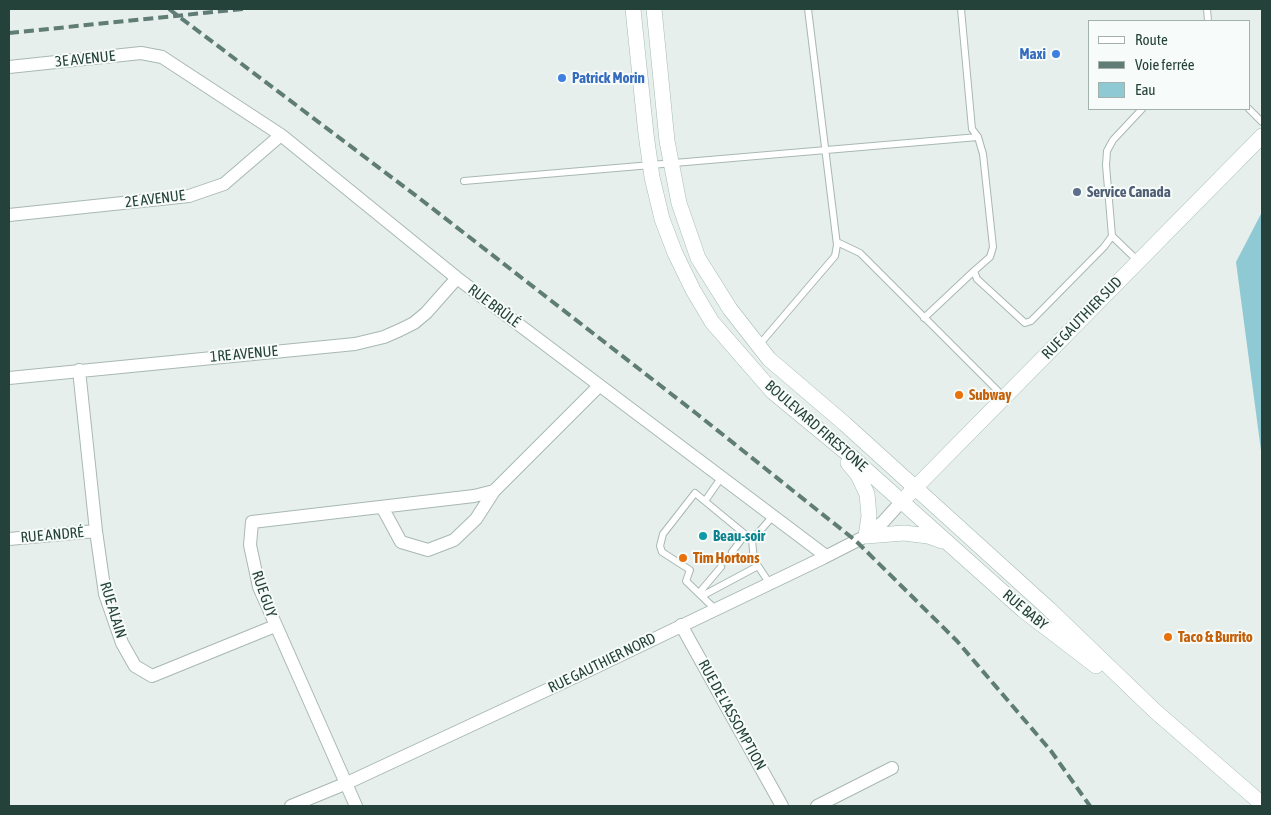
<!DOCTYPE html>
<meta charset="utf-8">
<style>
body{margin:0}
#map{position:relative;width:1271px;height:815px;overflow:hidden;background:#e6efeb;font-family:"Asap Condensed",sans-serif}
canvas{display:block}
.frame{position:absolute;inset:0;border:10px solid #24423a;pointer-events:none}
.legend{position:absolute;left:1088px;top:20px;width:162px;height:90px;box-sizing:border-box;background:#f7fbf9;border:1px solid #a3b1ad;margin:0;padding:6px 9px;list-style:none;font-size:15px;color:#24423a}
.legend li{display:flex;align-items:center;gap:10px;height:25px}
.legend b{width:25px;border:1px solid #a3b1ad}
</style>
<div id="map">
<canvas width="1271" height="815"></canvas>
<div class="frame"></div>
<ul class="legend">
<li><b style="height:6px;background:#fff"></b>Route</li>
<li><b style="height:6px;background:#5f7d75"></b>Voie ferrée</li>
<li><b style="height:14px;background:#8ec9d4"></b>Eau</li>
</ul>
</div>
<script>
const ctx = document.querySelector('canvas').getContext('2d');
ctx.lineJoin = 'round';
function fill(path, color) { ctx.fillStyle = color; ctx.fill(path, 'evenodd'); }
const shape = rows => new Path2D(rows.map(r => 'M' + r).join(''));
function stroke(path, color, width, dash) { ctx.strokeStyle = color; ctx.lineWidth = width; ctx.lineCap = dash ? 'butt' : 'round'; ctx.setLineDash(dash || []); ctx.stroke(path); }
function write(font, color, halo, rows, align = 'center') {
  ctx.font = font + ' "Asap Condensed",sans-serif'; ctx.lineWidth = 4; ctx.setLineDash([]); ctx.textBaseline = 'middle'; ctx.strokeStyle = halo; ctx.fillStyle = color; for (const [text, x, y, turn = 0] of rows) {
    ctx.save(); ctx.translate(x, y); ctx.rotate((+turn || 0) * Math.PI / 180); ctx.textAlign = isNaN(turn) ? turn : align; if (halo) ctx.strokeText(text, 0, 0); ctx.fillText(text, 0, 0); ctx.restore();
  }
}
fill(shape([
 [1262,212,1262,458,1236,262]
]), '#8ec9d4');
const lane = shape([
 [961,9,972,129,978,137,983,154,993,247,990,257,974,271,977,279,1025,323,1031,321,1104,247,1112,236,1106,165,1107,151,1113,140,1142,109],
 [1207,9,1208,21],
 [1249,109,1262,122],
 [464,181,978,137],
 [1112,236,1138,261],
 [837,242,860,253,1004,397],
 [924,318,974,271],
 [759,345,835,256,837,245,808,9],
 [705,501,721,478],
 [752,540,773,516],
 [732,552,745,535],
 [699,593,721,567],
 [702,596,758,566],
 [715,609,686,581,690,570,662,552,660,546,663,534,695,493,752,540,754,560,770,584]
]);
const street = shape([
 [9,67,141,53,162,57,281,135,457,278,826,556],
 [9,215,189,196,224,184,281,135],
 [79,370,96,531,105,594,122,643,135,666,152,676,275,626],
 [9,378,355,344,384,337,400,330,414,323,426,313,457,278],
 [382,507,401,542,428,550,454,540,476,519,494,491],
 [9,539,96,531],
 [681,625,782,806],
 [291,806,347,783,579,675,823,558,866,536,883,522,902,501],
 [356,806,259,587,250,545,252,522,474,496,494,491,599,386],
 [817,806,892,768]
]);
const secondary = shape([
 [633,9,646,134,652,177,662,219,675,253,693,290,712,322,773,392,853,458,1023,610,1096,666],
 [654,9,667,141,679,203,698,258,730,309,769,359,845,424,1049,609,1155,711,1262,804],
 [848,463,858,475,867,494,869,516,866,536,904,533,928,536,942,541],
 [908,495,1262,136]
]);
stroke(lane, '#a8b8b2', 8);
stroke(street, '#a8b8b2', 14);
stroke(secondary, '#a4bbb3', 16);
stroke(lane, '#fff', 6);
stroke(street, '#fff', 12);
stroke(secondary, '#fff', 15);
stroke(shape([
 [169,9,419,198,697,414,856,541,957,641,1051,751,1090,806],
 [9,33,243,9]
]), '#5f7d75', 4, [10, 5]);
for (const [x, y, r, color] of [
 [1056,54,5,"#3f7fe0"],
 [562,78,5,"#3f7fe0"],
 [1077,192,5,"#5c6f8a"],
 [959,395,5,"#e8710a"],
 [703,536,5,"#0f9aa8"],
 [683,558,5,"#e8710a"],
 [1168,637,5,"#e8710a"]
]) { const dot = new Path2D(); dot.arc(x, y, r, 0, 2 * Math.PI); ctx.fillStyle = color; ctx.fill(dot); stroke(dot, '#f7fbf9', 2); }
write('bold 15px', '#366cbe', '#f7fbf9', [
 ["Maxi",1046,54],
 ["Patrick Morin",572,78,"left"]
], 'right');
write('15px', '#24423a', '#f7fbf9', [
 ["3E AVENUE",85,59,-6],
 ["2E AVENUE",155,199,-7],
 ["RUE BRÛLÉ",494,306,37],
 ["RUE GAUTHIER SUD",1082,318,-46],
 ["1RE AVENUE",244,354,-5],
 ["BOULEVARD FIRESTONE",816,426,41],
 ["RUE ANDRÉ",52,535,-5],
 ["RUE GUY",264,594,71],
 ["RUE ALAIN",113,610,73],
 ["RUE BABY",1025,610,40],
 ["RUE GAUTHIER NORD",602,663,-26],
 ["RUE DE L'ASSOMPTION",732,715,61]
]);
write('bold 15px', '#4e5e75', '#f7fbf9', [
 ["Service Canada",1087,192]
], 'left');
write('bold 15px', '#c56008', '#f7fbf9', [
 ["Subway",969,395],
 ["Tim Hortons",693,558],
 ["Taco & Burrito",1178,637]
], 'left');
write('bold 15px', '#0d838f', '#f7fbf9', [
 ["Beau-soir",713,536]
], 'left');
</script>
